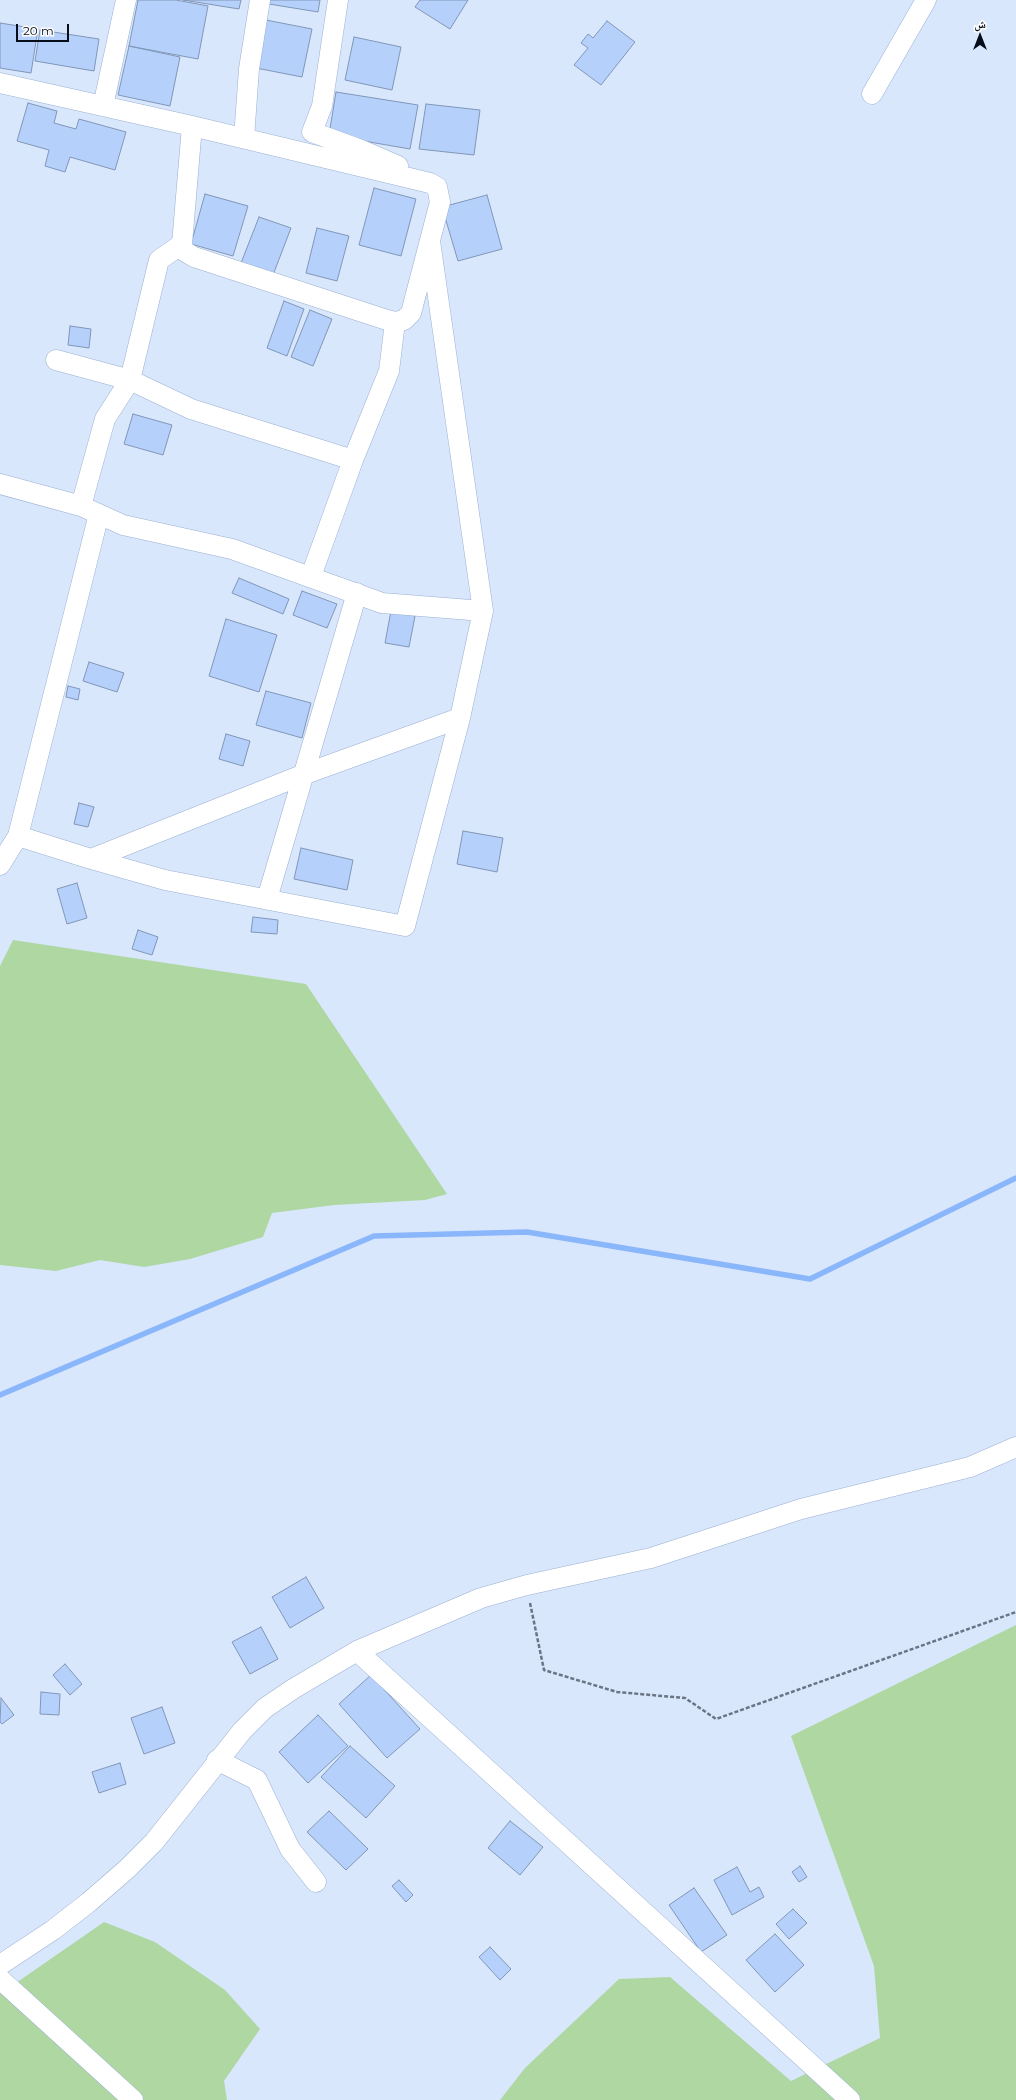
<!DOCTYPE html>
<meta charset="utf-8">
<style>
body{margin:0}
#map{position:relative;width:1016px;height:2100px;overflow:hidden;background:#d9e7fc;font-family:Montserrat,"Noto Naskh Arabic",sans-serif}
canvas{display:block}
.north{position:absolute;left:960px;top:16px;width:40px;height:40px;-webkit-text-stroke:3px #fff;paint-order:stroke;rotate:0deg;font-size:11px;font-weight:700;line-height:16px;text-align:center;color:#060d19}
.north::after{content:'';display:block;margin:auto;width:14px;height:18px;background:#060d19;clip-path:polygon(50% 0,100% 100%,50% 72%,0 100%)}
.scale{position:absolute;left:16px;top:24px;width:53px;height:18px;box-sizing:border-box;border:2px solid #060d19;border-top:0;padding-left:5px;font-size:12px;line-height:14px;white-space:nowrap;color:#060d19;-webkit-text-stroke:3px #fff;paint-order:stroke}
</style>
<div id="map">
<canvas width="1016" height="2100"></canvas>
<div class="north">ش</div>
<div class="scale">20 m</div>
</div>
<script>
const ctx = document.querySelector('canvas').getContext('2d');
ctx.lineJoin = 'round';
function fill(path, color) { ctx.fillStyle = color; ctx.fill(path, 'evenodd'); }
const shape = rows => new Path2D(rows.map(r => 'M' + r).join(''));
function stroke(path, color, width, dash) { ctx.strokeStyle = color; ctx.lineWidth = width; ctx.lineCap = dash ? 'butt' : 'round'; ctx.setLineDash(dash || []); ctx.stroke(path); }
fill(shape([
 [13,940,306,984,447,1194,425,1200,334,1205,272,1213,263,1237,190,1259,144,1267,100,1260,56,1271,0,1265,0,966],
 [1016,1625,1016,2100,500,2100,525,2068,619,1979,670,1977,791,2081,880,2038,874,1966,791,1736],
 [104,1922,155,1942,225,1990,260,2029,224,2081,227,2100,0,2100,0,1994]
]), '#aed7a2');
stroke(shape([
 [0,1395,374,1236,527,1232,810,1279,1016,1178]
]), '#8ab6fb', 5.5);
const building = shape([
 [138,0,176,0,208,6,198,59,129,46,138,0],
 [183,0,241,0,239,9,183,0],
 [269,0,320,0,318,12,269,4,269,0],
 [420,0,468,0,450,29,415,7,420,0],
 [266,20,312,29,302,77,256,68,266,20],
 [607,21,635,42,601,85,574,65,588,48,581,43,588,34,593,38,607,21],
 [0,23,38,29,31,73,0,68,0,23],
 [40,30,99,39,94,71,35,61,40,30],
 [354,37,401,47,392,90,345,80,354,37],
 [129,46,180,57,170,106,118,95,129,46],
 [336,92,418,105,410,149,329,135,336,92],
 [28,103,57,111,54,123,76,129,79,119,126,132,115,170,70,157,65,172,45,166,49,150,17,141,28,103],
 [426,104,480,110,474,155,419,149,426,104],
 [374,188,416,199,401,256,359,245,374,188],
 [205,194,248,206,233,256,191,244,205,194],
 [487,195,502,249,458,261,442,207,487,195],
 [259,217,291,228,273,275,241,263,259,217],
 [317,228,349,236,337,281,306,273,317,228],
 [284,301,304,309,287,356,267,348,284,301],
 [310,310,332,319,313,366,291,357,310,310],
 [70,326,91,329,89,348,68,345,70,326],
 [133,414,172,425,163,455,124,444,133,414],
 [239,578,289,599,283,614,232,593,239,578],
 [302,591,337,604,327,628,293,615,302,591],
 [391,611,415,616,409,647,385,643,391,611],
 [226,619,277,635,259,692,209,676,226,619],
 [89,662,124,673,117,692,83,681,89,662],
 [68,686,80,689,78,700,66,697,68,686],
 [266,691,311,703,302,738,256,725,266,691],
 [226,734,250,741,243,766,219,759,226,734],
 [79,803,94,807,88,827,74,824,79,803],
 [463,831,503,838,497,872,457,864,463,831],
 [301,848,353,860,347,890,294,879,301,848],
 [77,883,87,918,67,924,57,889,77,883],
 [253,917,278,920,277,934,251,932,253,917],
 [138,930,158,937,152,955,132,949,138,930],
 [306,1577,324,1608,290,1628,272,1597,306,1577],
 [261,1627,278,1659,250,1674,232,1642,261,1627],
 [65,1664,82,1684,70,1695,53,1675,65,1664],
 [371,1675,420,1729,387,1758,339,1704,371,1675],
 [41,1692,60,1694,59,1715,40,1714,41,1692],
 [1,1698,14,1715,2,1724,0,1722,1,1698],
 [162,1707,175,1743,144,1754,131,1718,162,1707],
 [318,1715,348,1746,308,1783,279,1752,318,1715],
 [350,1746,395,1786,366,1818,321,1777,350,1746],
 [120,1763,126,1784,99,1793,92,1772,120,1763],
 [329,1811,368,1849,346,1870,307,1832,329,1811],
 [510,1821,543,1847,520,1875,488,1848,510,1821],
 [800,1866,807,1877,799,1882,792,1872,800,1866],
 [737,1867,750,1892,759,1887,764,1897,732,1915,714,1880,737,1867],
 [399,1880,413,1895,406,1902,392,1886,399,1880],
 [694,1888,727,1935,701,1952,669,1905,694,1888],
 [793,1909,807,1923,789,1939,776,1924,793,1909],
 [775,1934,804,1965,775,1992,746,1960,775,1934],
 [490,1947,511,1969,500,1980,479,1957,490,1947]
]);
fill(building, '#b5d1fb');
stroke(building, '#8196b7', 1);
const minor = shape([
 [338,0,322,106,312,132,361,150,398,166],
 [0,83,192,126,430,183,437,187,440,202,411,313,404,320,395,322,387,320,194,257,184,251,182,244,192,126],
 [872,94,926,0],
 [103,106,126,0],
 [244,138,249,69,260,0],
 [56,360,130,380,191,409,353,460],
 [0,484,81,506,123,525,232,549,382,603,483,611],
 [81,506,105,419,130,380,159,260,182,244],
 [311,576,353,460,389,371,395,322],
 [18,836,99,514],
 [91,859,165,880,405,926,460,718,483,611,430,241],
 [0,865,18,836,91,859,302,775,460,718],
 [267,899,357,593],
 [357,1651,850,2100],
 [217,1760,257,1780,290,1849,316,1882],
 [0,1965,53,1930,89,1902,127,1869,154,1842,242,1731,265,1708,293,1689,357,1651,481,1598,527,1585,651,1558,801,1509,970,1467,1016,1447],
 [0,1979,133,2100]
]);
stroke(minor, '#9ab0d2', 21);
stroke(shape([
 [530,1603,544,1670,617,1692,685,1698,716,1719,1016,1612]
]), '#6a7484', 2.5, [4, 2]);
stroke(minor, '#fff', 20);
</script>
